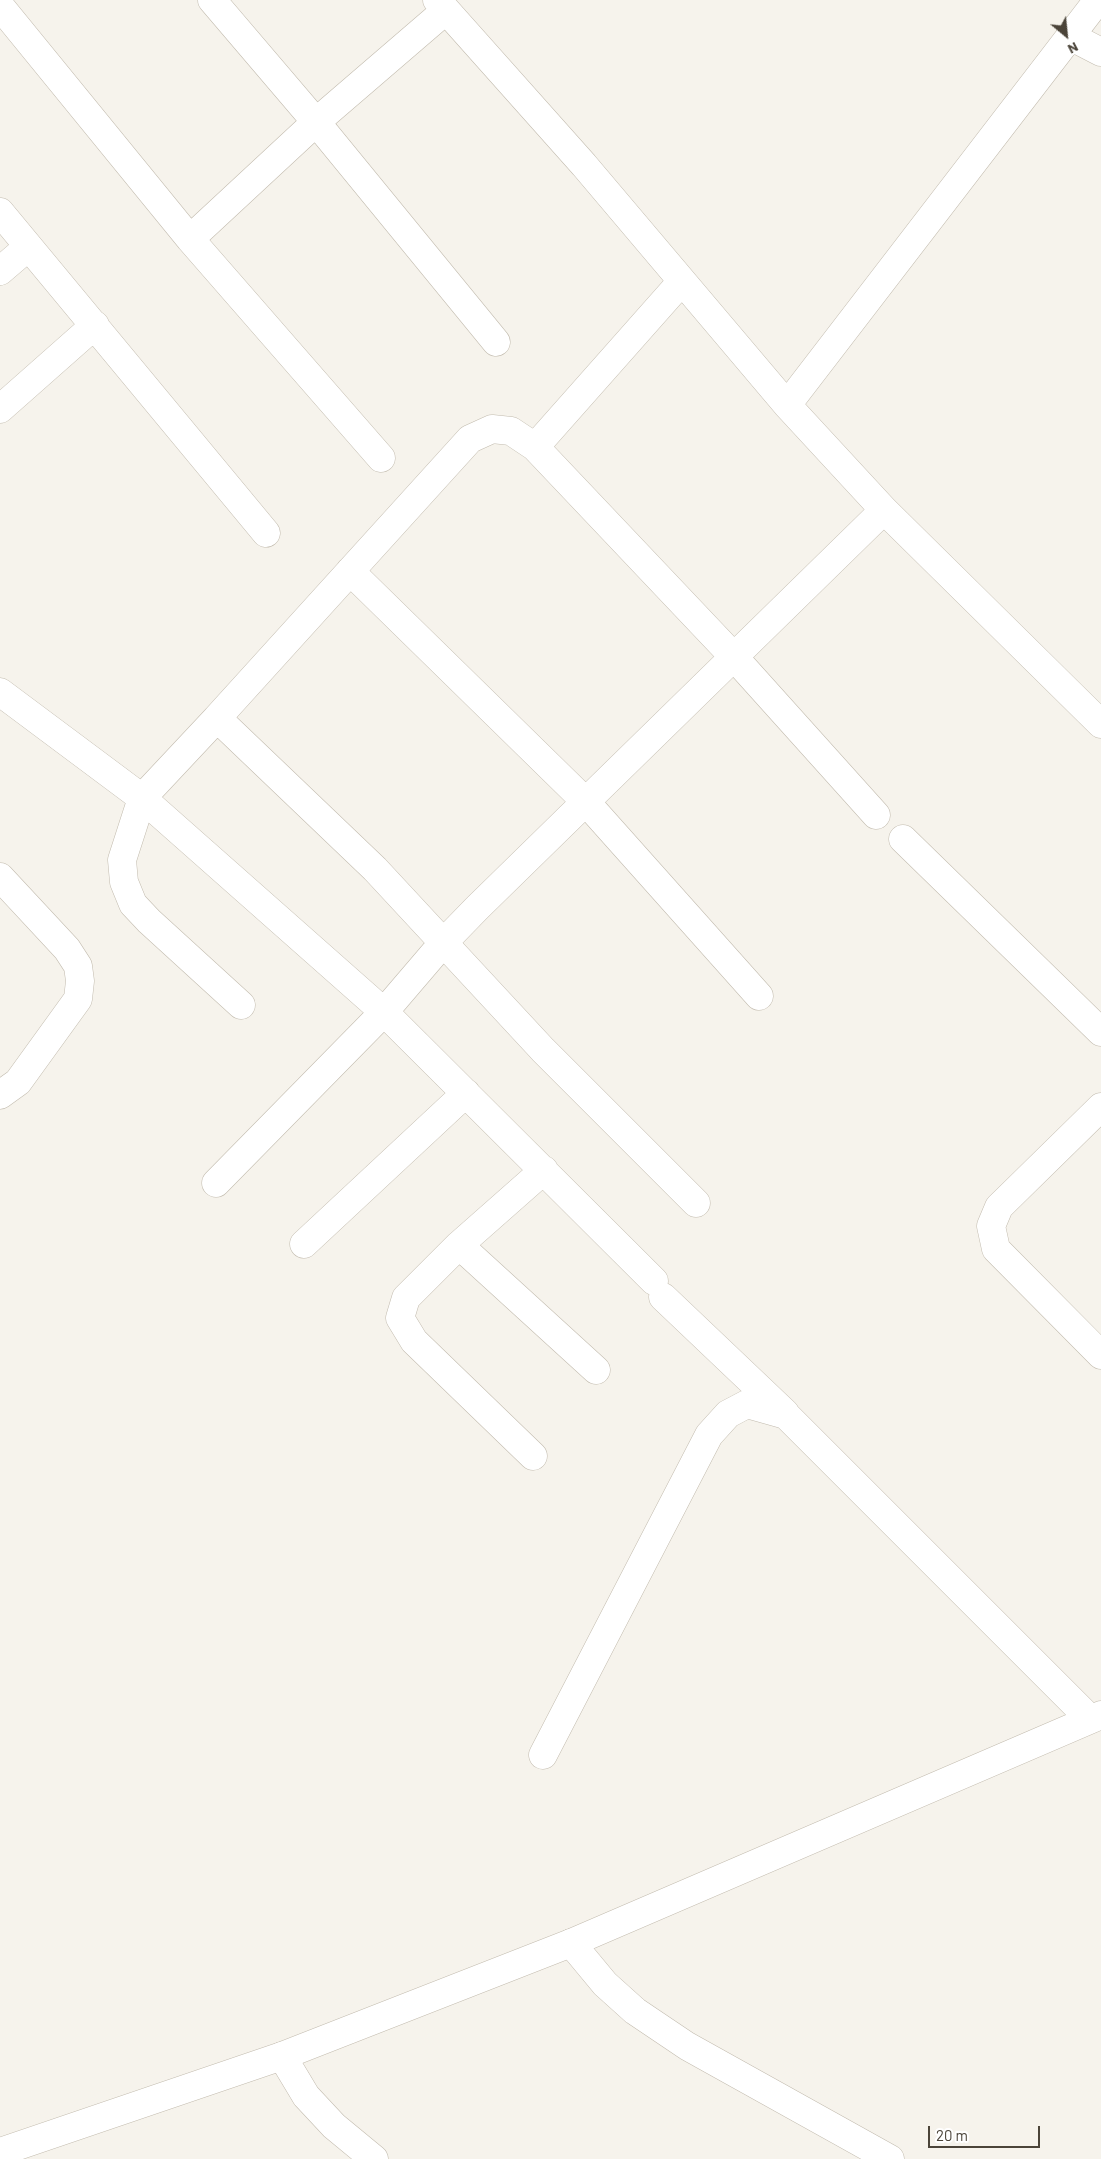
<!DOCTYPE html>
<style>
body{margin:0}
#map{position:relative;width:1101px;height:2159px;overflow:hidden;background:#f6f3ec;font-family:Barlow,sans-serif}
canvas{display:block}
.north{position:absolute;left:1041px;top:10px;width:50px;height:50px;-webkit-text-stroke:4px #fff;paint-order:stroke;rotate:152deg;font-size:14px;font-weight:700;line-height:20px;text-align:center;color:#4b4439}
.north::after{content:'';display:block;margin:auto;width:18px;height:22px;background:#4b4439;clip-path:polygon(50% 0,100% 100%,50% 72%,0 100%)}
.scale{position:absolute;left:928px;top:2126px;width:112px;height:22px;box-sizing:border-box;border:2px solid #4b4439;border-top:0;padding-left:6px;font-size:15px;line-height:18px;white-space:nowrap;color:#4b4439;-webkit-text-stroke:4px #fff;paint-order:stroke}
</style>
<div id="map">
<canvas width="1101" height="2159"></canvas>
<div class="north">N</div>
<div class="scale">20 m</div>
</div>
<script>
const ctx = document.querySelector('canvas').getContext('2d');
ctx.lineJoin = 'round';
const shape = rows => new Path2D(rows.map(r => 'M' + r).join(''));
function stroke(path, color, width, dash) { ctx.strokeStyle = color; ctx.lineWidth = width; ctx.lineCap = dash ? 'butt' : 'round'; ctx.setLineDash(dash || []); ctx.stroke(path); }
const minor = shape([
 [212,0,316,122,496,342],
 [437,0,584,165,787,405,1098,0],
 [0,6,190,239,381,458],
 [1070,36,1101,52],
 [0,212,266,533],
 [190,239,316,122,445,11],
 [0,271,28,247],
 [787,405,884,510],
 [0,409,95,325],
 [535,447,682,281],
 [350,571,586,802,759,996],
 [0,692,142,798,217,718,375,869,543,1050,696,1203],
 [217,718,470,439,492,429,511,431,535,447,734,657,876,815],
 [903,839,1101,1032],
 [0,877,67,949,78,966,80,981,78,999,18,1082,0,1095],
 [1101,1107,999,1207,991,1226,996,1249,1101,1355],
 [544,1170,459,1245,596,1370],
 [216,1183,384,1012,142,798,122,860,124,882,133,904,149,921,241,1005],
 [304,1244,466,1093],
 [459,1245,406,1298,400,1318,414,1341,533,1456],
 [654,1281,384,1012,443,943,477,908,884,510,1101,724],
 [663,1297,785,1413],
 [543,1755,709,1435,728,1414,747,1404,786,1415,1090,1719],
 [571,1943,605,1984,635,2011,687,2046,890,2159],
 [282,2056,306,2096,334,2126,374,2159]
]);
const tertiary = shape([
 [0,2152,282,2056,571,1943,1101,1715]
]);
stroke(minor, '#c2bbae', 29);
stroke(tertiary, '#c2bbae', 29);
stroke(minor, '#fff', 28);
stroke(tertiary, '#fff', 28);
</script>
